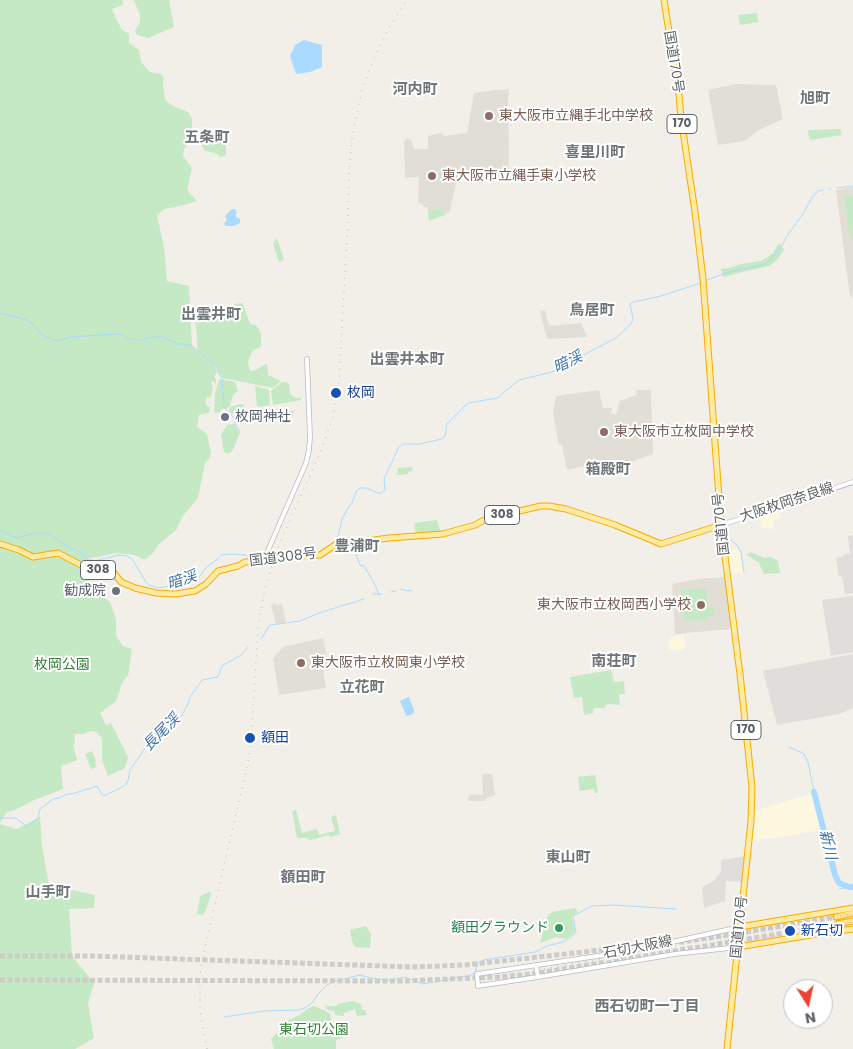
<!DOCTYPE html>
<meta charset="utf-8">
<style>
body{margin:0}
#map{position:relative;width:853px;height:1049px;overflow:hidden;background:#f1efe8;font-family:Poppins,sans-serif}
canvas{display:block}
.north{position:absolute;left:783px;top:979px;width:50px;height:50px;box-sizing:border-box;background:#fff;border:1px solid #bfc1c3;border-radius:50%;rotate:170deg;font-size:14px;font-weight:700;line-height:20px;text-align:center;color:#5f6368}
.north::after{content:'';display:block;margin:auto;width:18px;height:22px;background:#ea4335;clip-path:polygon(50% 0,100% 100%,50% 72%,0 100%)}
</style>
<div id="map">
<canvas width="853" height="1049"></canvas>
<div class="north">N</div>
</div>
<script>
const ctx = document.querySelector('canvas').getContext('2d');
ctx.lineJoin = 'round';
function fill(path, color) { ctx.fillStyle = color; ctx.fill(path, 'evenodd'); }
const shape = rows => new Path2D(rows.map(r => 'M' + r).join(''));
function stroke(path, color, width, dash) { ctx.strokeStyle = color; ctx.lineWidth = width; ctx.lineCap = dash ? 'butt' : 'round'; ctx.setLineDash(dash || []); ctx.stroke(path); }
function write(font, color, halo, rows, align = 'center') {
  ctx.font = font + ' Poppins,"Noto Sans JP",sans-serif'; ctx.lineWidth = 4; ctx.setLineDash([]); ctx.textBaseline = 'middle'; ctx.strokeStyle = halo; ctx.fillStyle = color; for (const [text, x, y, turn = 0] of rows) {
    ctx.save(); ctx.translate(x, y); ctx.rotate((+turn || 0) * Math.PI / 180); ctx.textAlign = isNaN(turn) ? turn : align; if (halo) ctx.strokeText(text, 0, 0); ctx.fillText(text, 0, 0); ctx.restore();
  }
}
fill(shape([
 [779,509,781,518,774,520,773,529,761,528,760,516],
 [738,549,740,554,743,572,731,574,729,572,726,551],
 [684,635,685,650,669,650,669,637],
 [814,793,821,830,775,838,752,840,754,811]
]), '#fef7e0');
fill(shape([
 [853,535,853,593,845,594,842,577,839,576,836,558,843,556,844,554,850,553,848,536],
 [853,596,853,652,831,656,822,600],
 [853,654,853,708,839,714,777,725,763,671],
 [746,856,743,882,726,881,725,901,704,908,702,887,714,881,720,873,721,870,721,860]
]), '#e0deda');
fill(shape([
 [735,84,776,85,783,119,759,130,745,141,718,145,708,90],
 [509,89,508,99,509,156,508,166,513,172,460,174,457,178,450,211,445,215,443,209,428,211,427,207,424,207,422,204,418,202,419,177,405,178,404,142,407,138,411,140,414,149,428,149,428,136,441,133,444,136,467,133,474,93,495,90],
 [853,187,853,298,850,296,836,190],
 [545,310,549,326,581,323,587,337,547,339,540,311],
 [599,390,603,408,612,408,611,414,616,415,620,401,637,395,636,390,651,390,653,454,626,464,603,465,599,468,585,471,584,466,567,470,562,445,559,445,554,419,553,413,556,396],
 [724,577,726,578,731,629,675,634,672,584,699,579],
 [275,603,276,605,282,604,286,623,276,624,271,605],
 [323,638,330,669,323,671,326,688,279,695,273,658,283,647],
 [482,774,492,774,495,795,487,798,485,801,468,801,469,794,483,795]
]), '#e1ded6');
fill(shape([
 [0,0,122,0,123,5,112,9,115,17,120,26,121,29,129,34,129,43,139,50,141,62,150,72,161,74,164,78,163,84,165,100,175,107,188,112,192,119,192,130,209,131,220,134,226,142,226,155,221,157,215,153,205,151,198,139,190,141,184,149,183,156,192,168,187,190,197,201,180,206,164,209,157,216,164,247,167,281,189,286,192,346,214,363,217,372,214,376,216,380,215,386,214,381,211,382,213,387,211,397,206,398,206,403,207,406,210,407,209,413,199,415,197,427,207,434,211,453,209,459,205,463,198,498,183,516,178,525,177,529,159,544,153,553,146,559,143,559,135,555,115,553,93,558,88,558,89,582,92,597,99,596,106,599,110,602,116,620,116,636,123,646,132,649,128,676,125,678,121,686,116,701,100,713,106,725,111,723,128,757,125,768,108,776,102,760,102,738,96,732,92,731,85,733,85,734,74,734,75,742,73,745,77,760,61,766,63,789,32,801,15,810,7,812,0,823],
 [134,0,169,0,174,27,148,38,137,35,135,31,140,22,140,15],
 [757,13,758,22,740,25,738,15],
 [840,129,842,135,810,140,808,132,809,130],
 [853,195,853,238,850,239,844,196],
 [443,208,445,215,429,221,428,211],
 [277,238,284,260,279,262,273,244],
 [779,243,784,250,776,261,769,266,738,273,723,277,721,269,729,268,741,264,761,261,773,253],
 [242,303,243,304,250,324,256,325,260,331,261,337,261,347,253,350,249,359,248,363,250,371,256,370,264,365,267,364,268,375,279,380,280,382,273,388,223,378,220,375,215,363,197,349,197,336,193,306,197,305,202,312,205,313,216,311,219,313,230,310,231,307,235,304],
 [221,379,235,382,238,391,233,395,230,406,227,408,221,409,220,412,216,413,214,412,215,393,219,380],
 [282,382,286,382,289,384,290,394,296,398,301,398,301,400,273,405,271,391],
 [255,386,269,390,270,405,259,407,257,406],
 [241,404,244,405,244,411,233,414,230,412,229,409,230,407],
 [295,410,293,413,293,416,262,421,262,416],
 [235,424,236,427,240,432,234,448,232,451,228,454,224,452,221,435,227,425],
 [412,467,413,471,408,472,408,474,397,475,398,468],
 [437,520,441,533,416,534,414,523],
 [750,552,765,558,771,557,778,561,780,573,764,574,759,563,747,555,747,553,750,554],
 [706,588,708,608,714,608,715,615,707,616,707,619,685,621,681,590],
 [611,670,614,682,624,681,625,694,619,694,620,705,607,704,604,708,596,708,593,709,593,713,584,715,582,697,574,698,570,677],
 [92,751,96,761,95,762,96,767,91,769,85,754],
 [595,775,598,793,595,793,594,789,580,791,578,777],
 [296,810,302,833,317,829,319,835,335,831,331,817,336,815,340,834,330,837,329,835,310,840,307,838,297,838,292,811],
 [40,817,42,846,49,885,95,895,94,908,69,909,72,956,94,983,88,1004,94,1038,75,1049,0,1049,0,824,17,829],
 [210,892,211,894,206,910,203,915,197,914,200,897,202,895],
 [576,908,577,913,572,916,575,933,565,939,556,937,540,943,545,923,548,916,552,912],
 [366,926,371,934,370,948,355,947,352,941,350,930],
 [352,1001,361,1004,362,1010,365,1010,367,1015,357,1016,355,1009,344,1013,344,1016,335,1015,335,1011,328,1010,325,1006,337,1006,338,1004],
 [313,1006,324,1010,330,1014,334,1031,344,1028,346,1036,336,1040,336,1049,274,1049,271,1039,283,1026,283,1022,298,1016,309,1008]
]), '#c5e8c5');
fill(shape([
 [304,40,322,45,322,67,310,72,296,74,290,56,295,45],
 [232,209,235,209,237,213,236,214,236,217,240,219,240,223,234,226,226,226,223,223,225,223,227,220,225,216],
 [409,697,414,710,413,714,407,716,406,715,400,701]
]), '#aadaff');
stroke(shape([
 [837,188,853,186],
 [829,189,831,189],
 [704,281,729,272,763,265,770,260,782,246,787,236,803,214,813,196,818,191,823,190],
 [0,313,27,320,33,324,41,334,56,341,71,337,116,334,122,335,132,340,139,340,160,336,178,344,191,345,214,363,216,366,220,376,222,378,224,407,233,417,237,427,240,431],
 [0,530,17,538,35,533,47,533,56,538,65,545,81,553,86,558,94,561,119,555,127,556,132,559,146,582,149,585,158,588,187,583,199,577,206,568,222,555,231,554,245,555,255,559],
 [726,537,737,545,741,552,744,572],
 [337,541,342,519,347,510,352,503,357,490,360,488,366,488,378,493,381,493,385,490,384,479,399,447,403,444,419,444,442,439,445,436,447,424,468,403,497,398,519,380,552,372,573,362,578,358,616,338,631,324,633,319,630,304,633,302,661,296,701,283],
 [354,544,354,549,360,565,364,566,375,584,379,595],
 [401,589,408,591,411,590],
 [391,592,396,591],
 [373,594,382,594],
 [261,639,263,636,269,626,271,625,300,621,319,613,364,599],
 [789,747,803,753,806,758,808,762,814,792],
 [0,818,16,818,27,827,38,818,40,809,53,799,60,798,65,795,75,793,97,786,103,796,104,796,124,786,128,781,130,770,145,748,154,742,162,732,178,722,188,704,190,697,202,680,218,677,222,666,241,655,248,647],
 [839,889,849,887],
 [224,1017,264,1011,299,1010,305,1008,313,1002,318,994,326,986,332,982,360,975,375,979,389,980,405,977,423,984,471,975,475,973,478,963,484,960,535,952,547,946,563,942,576,933,573,916,592,906,614,905,676,909]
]), '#aadaff', 1);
stroke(shape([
 [814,792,835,875,839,883,849,887,853,887]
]), '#aadaff', 6);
stroke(shape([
 [679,942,723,936,836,917],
 [0,956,93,956,413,967,465,965,656,944],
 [0,980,403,981,499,977,532,974,724,943,837,924]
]), '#ccccc8', 5, [5, 2.5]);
const secondary = shape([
 [721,525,853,482],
 [265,559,269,548,306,463,309,450,310,437,307,359],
 [738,947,675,954,538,977,478,986,477,974,631,951,740,927],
 [536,965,538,977]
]);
const trunk = shape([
 [664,0,679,95,681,118,695,212,703,279,721,525,740,674,752,787,751,821,727,1049],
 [0,544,19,550,33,557,58,553,83,566,114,573,121,582,135,588,156,593,175,594,195,591,206,584,218,571,238,566,245,562,261,561,276,557,320,555,338,543,349,541,359,542,389,538,443,534,475,525,484,520,502,515,541,506,549,506,566,509,615,525,661,544,721,525],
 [740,927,853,908],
 [738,947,817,934,853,929]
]);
const motorway = shape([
 [836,917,853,913],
 [837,924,853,921]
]);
stroke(secondary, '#b6babf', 5.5);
stroke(trunk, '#f9ab00', 7);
stroke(motorway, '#f9ab00', 7);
stroke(secondary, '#fff', 4);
stroke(trunk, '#feeaa1', 5);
stroke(motorway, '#fde293', 5);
stroke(shape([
 [712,945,790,934,853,922],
 [544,969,679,945,806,920,853,914],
 [207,1049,200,1010,200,981,201,967,206,943,248,763,252,726,258,627,265,589,276,552,322,448,333,417,339,380,348,221,349,175,352,139,355,122,362,90,374,58,388,29,407,0]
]), '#b6b7b8', 1, [1, 6]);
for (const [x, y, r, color] of [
 [489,116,5,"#8d6e63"],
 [432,176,5,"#8d6e63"],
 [336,393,6,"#1a4fb4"],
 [225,417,5,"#6b7280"],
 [604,432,5,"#8d6e63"],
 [116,591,5,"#6b7280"],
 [701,605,5,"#8d6e63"],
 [301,663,5,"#8d6e63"],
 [250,738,6,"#1a4fb4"],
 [559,928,5,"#2e9e5b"],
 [790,931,6,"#1a4fb4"]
]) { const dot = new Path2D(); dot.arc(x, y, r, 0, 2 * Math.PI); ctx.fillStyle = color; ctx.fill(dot); stroke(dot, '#fff', 2); }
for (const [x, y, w] of [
 [682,124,30],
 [502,515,35],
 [98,570,35],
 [746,730,30]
]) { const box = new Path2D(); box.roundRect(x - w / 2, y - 9.5, w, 19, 4); ctx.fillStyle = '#fff'; ctx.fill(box); stroke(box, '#5f6368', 1); }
write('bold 12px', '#5f6368', null, [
 ["170",682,124],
 ["308",502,515],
 ["308",98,570],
 ["170",746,730]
]);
write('14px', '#5f6368', '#fff', [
 ["国道170号",673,62,81],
 ["大阪枚岡奈良線",787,503,-18],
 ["国道170号",722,524,-96],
 ["国道308号",283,558,-7],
 ["国道170号",740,927,-84],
 ["石切大阪線",638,948,-11]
]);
write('14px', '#785e54', '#fff', [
 ["東大阪市立縄手北中学校",499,116],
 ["東大阪市立縄手東小学校",442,176],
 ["東大阪市立枚岡中学校",614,432],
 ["東大阪市立枚岡西小学校",691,605,"right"],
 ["東大阪市立枚岡東小学校",311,663]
], 'left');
write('14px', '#164399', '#fff', [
 ["枚岡",347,393],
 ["額田",261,738],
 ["新石切",801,931]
], 'left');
write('14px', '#5b616d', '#fff', [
 ["枚岡神社",235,417],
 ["勧成院",106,591,"right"]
], 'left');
write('14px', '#348238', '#fff', [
 ["枚岡公園",62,665],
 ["東石切公園",314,1030]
]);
write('14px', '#27864d', '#fff', [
 ["額田グラウンド",549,928]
], 'right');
write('bold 15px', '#70757a', '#fff', [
 ["河内町",415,90],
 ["旭町",815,99],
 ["五条町",207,138],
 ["喜里川町",595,153],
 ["鳥居町",592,311],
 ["出雲井町",211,315],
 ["出雲井本町",407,360],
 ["箱殿町",608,470],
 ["豊浦町",357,547],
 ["南荘町",614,662],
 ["立花町",362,688],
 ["東山町",568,858],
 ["額田町",303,878],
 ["山手町",48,893],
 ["西石切町一丁目",647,1007]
]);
write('italic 15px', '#4174aa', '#fff', [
 ["暗渓",568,363,-26],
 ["暗渓",182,581,-18],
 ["長尾渓",162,733,-45],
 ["新川",827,845,76]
]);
</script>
